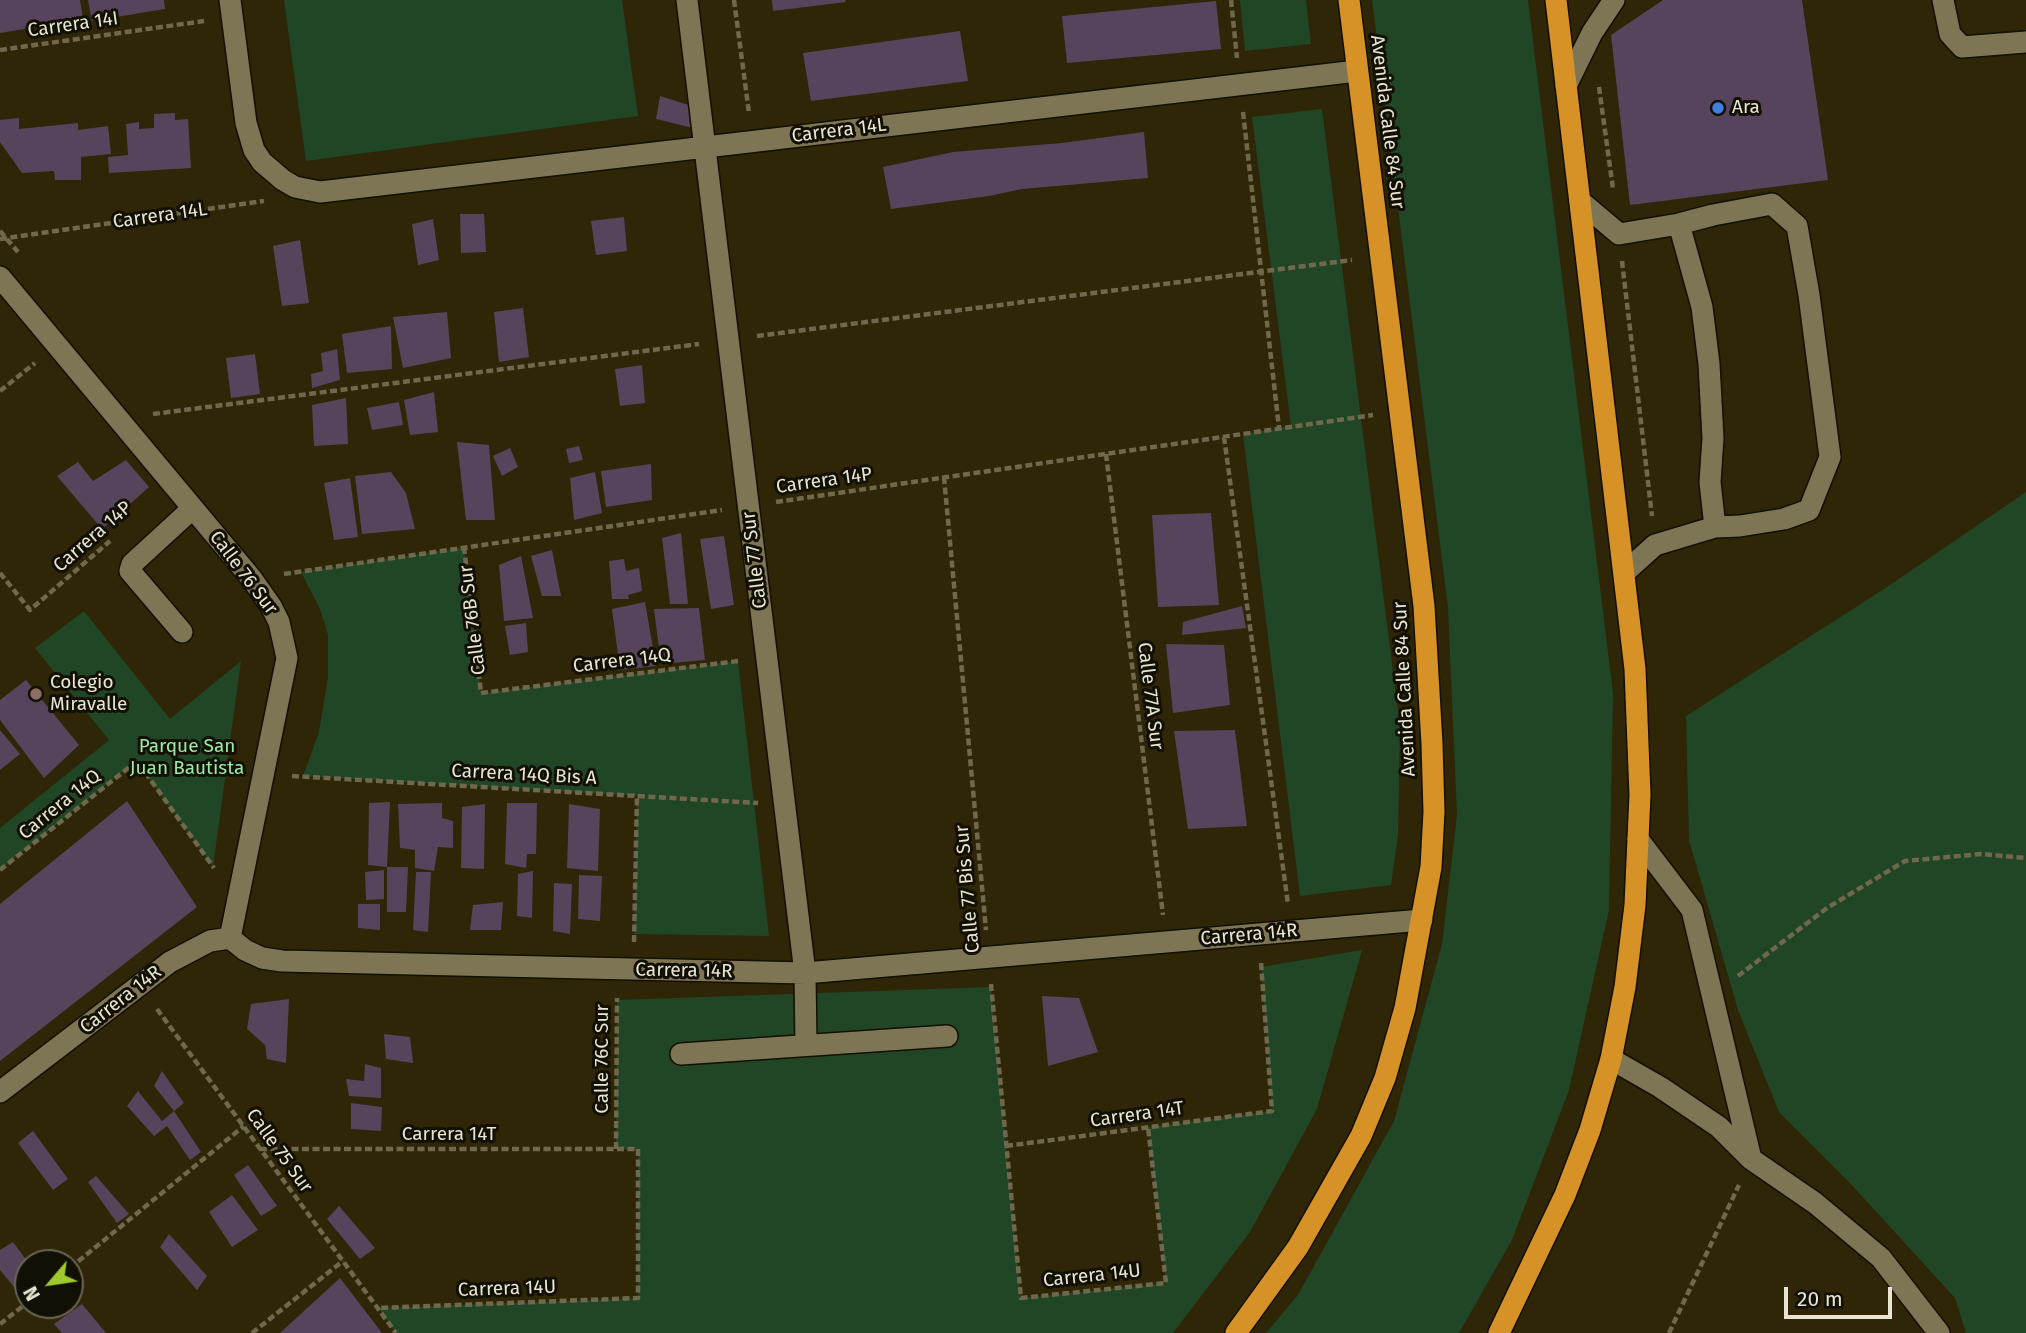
<!DOCTYPE html>
<style>
body{margin:0}
#map{position:relative;width:2026px;height:1333px;overflow:hidden;background:#2e2606;font-family:"Fira Sans",sans-serif}
canvas{display:block}
.north{position:absolute;left:14px;top:1249px;width:70px;height:70px;box-sizing:border-box;background:#120f04;border:2px solid #686557;border-radius:50%;rotate:241deg;font-size:19px;font-weight:700;line-height:28px;text-align:center;color:#e9e5d3}
.north::after{content:'';display:block;margin:auto;width:24px;height:32px;background:#9eca2f;clip-path:polygon(50% 0,100% 100%,50% 72%,0 100%)}
.scale{position:absolute;left:1784px;top:1287px;width:108px;height:32px;box-sizing:border-box;border:4px solid #e9e5d3;border-top:0;padding-left:9px;font-size:21px;line-height:24px;white-space:nowrap;color:#e9e5d3;-webkit-text-stroke:5px #120f04;paint-order:stroke}
</style>
<div id="map">
<canvas width="2026" height="1333"></canvas>
<div class="north">N</div>
<div class="scale">20 m</div>
</div>
<script>
const ctx = document.querySelector('canvas').getContext('2d');
ctx.lineJoin = 'round';
function fill(path, color) { ctx.fillStyle = color; ctx.fill(path, 'evenodd'); }
const shape = rows => new Path2D(rows.map(r => 'M' + r).join(''));
function stroke(path, color, width, dash) { ctx.strokeStyle = color; ctx.lineWidth = width; ctx.lineCap = dash ? 'butt' : 'round'; ctx.setLineDash(dash || []); ctx.stroke(path); }
function write(font, color, halo, rows, align = 'center') {
  ctx.font = font + ' "Fira Sans",sans-serif'; ctx.lineWidth = 6; ctx.setLineDash([]); ctx.textBaseline = 'middle'; ctx.strokeStyle = halo; ctx.fillStyle = color; for (const [text, x, y, turn = 0] of rows) {
    ctx.save(); ctx.translate(x, y); ctx.rotate((+turn || 0) * Math.PI / 180); ctx.textAlign = isNaN(turn) ? turn : align; if (halo) ctx.strokeText(text, 0, 0); ctx.fillText(text, 0, 0); ctx.restore();
  }
}
fill(shape([
 [284,0,622,0,638,116,306,161],
 [1240,0,1306,0,1311,44,1245,51],
 [1372,0,1528,0,1613,693,1609,910,1569,1090,1512,1240,1459,1333,1266,1333,1298,1295,1394,1121,1442,944,1457,815,1448,608],
 [1322,109,1400,727,1398,835,1391,885,1300,896,1243,434,1291,426,1252,117],
 [2026,492,2026,1333,1966,1333,1955,1298,1849,1182,1779,1112,1738,1010,1689,840,1686,716,1884,589],
 [464,547,481,693,738,661,769,936,634,934,637,796,303,776,319,732,328,677,328,635,320,609,301,572],
 [84,611,170,719,241,661,213,867,136,761,0,870,0,828,109,740,35,648],
 [1362,950,1317,1109,1250,1232,1173,1333,396,1333,378,1308,638,1298,638,1150,616,1149,617,1000,991,987,1021,1298,1166,1283,1148,1127,1272,1111,1261,967]
]), '#204626');
fill(shape([
 [0,0,80,0,83,19,0,33],
 [88,0,164,0,165,9,92,21],
 [772,0,845,0,846,2,773,11],
 [1663,0,1802,0,1828,180,1630,205,1611,35],
 [1216,1,1221,49,1067,63,1062,16],
 [960,31,968,81,811,101,803,53],
 [660,96,695,107,693,128,656,119],
 [175,113,175,120,188,119,191,168,109,173,108,157,128,155,126,124,139,122,139,129,154,128,154,114],
 [19,118,19,129,78,123,78,130,108,126,111,154,81,157,81,180,55,180,54,171,22,173,0,142,0,120],
 [1144,132,1148,178,1022,189,989,196,891,209,883,167,953,152,1062,143],
 [460,214,484,214,486,252,461,253],
 [624,217,627,251,596,255,591,221],
 [433,219,439,260,418,265,412,224],
 [300,240,309,303,282,306,273,246],
 [523,308,529,357,499,362,494,312],
 [447,312,451,358,403,368,393,317],
 [391,326,392,369,347,373,342,334],
 [337,349,340,380,312,388,311,374,323,371,321,353],
 [255,354,260,394,231,398,226,358],
 [642,365,645,403,620,406,615,369],
 [434,392,438,432,410,435,404,400],
 [346,398,348,444,314,446,312,405],
 [399,402,403,425,372,430,367,408],
 [457,442,489,445,495,520,466,520],
 [579,446,583,460,569,463,566,449],
 [510,448,518,467,502,476,493,456],
 [126,460,149,487,102,529,57,476,78,462,93,481],
 [651,464,652,500,606,507,601,471],
 [391,472,406,493,415,529,362,534,355,476],
 [595,472,602,513,574,520,570,478],
 [350,478,358,537,334,540,324,483],
 [1211,513,1219,605,1158,607,1152,515],
 [681,533,688,604,670,604,662,538],
 [724,536,734,605,711,609,700,539],
 [552,550,561,596,542,596,531,556],
 [521,556,533,618,504,621,499,565],
 [624,559,626,571,639,568,642,591,628,595,629,599,612,599,609,561],
 [645,602,656,666,620,670,612,609],
 [1242,606,1246,628,1182,635,1183,622],
 [699,608,705,660,661,664,654,609],
 [526,623,528,652,510,655,505,626],
 [1166,644,1224,645,1230,705,1173,713],
 [26,680,79,745,44,778,0,720,0,700],
 [0,730,20,754,0,770],
 [1235,730,1247,826,1188,829,1174,731],
 [127,801,197,907,0,1061,0,904],
 [390,802,387,867,368,865,369,803],
 [442,803,442,818,453,821,453,848,438,847,434,871,415,868,415,850,400,848,398,804],
 [507,803,537,803,536,854,527,854,526,868,505,864],
 [485,804,484,869,461,868,462,807],
 [569,804,600,809,598,871,567,868],
 [387,867,408,867,406,912,387,912],
 [384,870,384,899,366,900,365,872],
 [533,871,532,918,517,916,518,874],
 [416,872,431,872,428,932,413,930],
 [579,875,602,876,600,921,578,919],
 [554,883,572,884,570,934,553,931],
 [503,902,501,930,470,930,473,905],
 [358,904,380,904,380,930,358,928],
 [1042,996,1079,998,1098,1052,1048,1066],
 [289,999,286,1063,267,1059,265,1045,247,1029,251,1004],
 [384,1034,410,1037,413,1063,386,1059],
 [365,1064,381,1068,381,1098,349,1096,346,1079,364,1081],
 [162,1071,184,1103,174,1111,201,1152,190,1160,167,1126,154,1136,127,1106,138,1091,162,1121,174,1111,154,1086],
 [351,1103,382,1107,381,1131,351,1129],
 [33,1131,68,1179,53,1190,18,1143],
 [248,1165,277,1206,261,1216,234,1175],
 [96,1176,129,1214,117,1223,88,1182],
 [232,1195,258,1230,232,1247,209,1212],
 [339,1206,375,1248,360,1259,327,1219],
 [169,1234,207,1276,197,1290,160,1247],
 [13,1242,28,1262,28,1296,24,1299,0,1270,0,1250],
 [340,1278,382,1333,280,1333],
 [82,1304,106,1333,62,1333,54,1324]
]), '#56445d');
const minor = shape([
 [230,0,246,123,254,150,262,162,283,180,295,187,320,192,1357,71],
 [687,0,805,973,806,1045],
 [1943,0,1950,34,1962,47,2026,42],
 [1566,86,1592,33,1614,0],
 [1580,201,1619,234,1679,224,1702,307,1709,364,1713,438,1710,482,1715,527,1655,545,1624,573],
 [1679,224,1713,215,1772,204,1797,226,1809,295,1830,457,1809,510,1784,519,1740,526,1715,527],
 [0,277,252,579,271,606,279,622,287,658,230,938],
 [182,632,130,571,132,564,193,508],
 [1638,839,1692,910,1751,1159],
 [681,1054,947,1036],
 [1611,1059,1660,1087,1719,1127,1751,1159,1815,1203,1881,1258,1939,1333],
 [0,1092,170,962,210,941,230,938,245,950,262,958,282,961,805,973,1422,920]
]);
const highway = shape([
 [1236,1333,1298,1247,1361,1136,1385,1078,1405,1008,1431,867,1434,812,1432,744,1424,606,1349,0],
 [1499,1333,1565,1195,1590,1130,1611,1059,1625,987,1635,905,1640,795,1635,669,1556,0]
]);
stroke(minor, '#140f00', 24);
stroke(highway, '#140f00', 24);
stroke(shape([
 [734,0,749,113],
 [1231,0,1237,58],
 [0,50,204,21],
 [1599,87,1613,189],
 [1243,112,1279,428],
 [0,231,18,252],
 [0,239,264,201],
 [1622,261,1652,516],
 [757,336,1352,260],
 [0,391,35,363],
 [153,414,699,344],
 [1224,437,1288,904],
 [1106,454,1163,915],
 [944,477,986,930],
 [776,502,1373,415],
 [464,547,481,693,738,661],
 [0,573,30,610,110,541],
 [284,574,722,510],
 [292,776,758,803],
 [0,870,137,761,214,868],
 [634,942,637,796],
 [1738,976,1827,908,1905,861,1981,854,2026,858],
 [991,984,1021,1298,1166,1283,1148,1127],
 [157,1009,396,1333],
 [1006,1146,1272,1111,1261,963],
 [260,1149,638,1149,638,1298,378,1308],
 [616,1149,617,998],
 [70,1268,244,1126],
 [0,1324,28,1302],
 [252,1333,343,1261],
 [1669,1333,1739,1185]
]), '#6f684d', 4.5, [7, 3.5]);
stroke(minor, '#7d7554', 21);
stroke(highway, '#d69227', 21);
for (const [x, y, r, color] of [
 [1718,108,7,"#3f7fe0"],
 [36,694,7,"#8d6e63"]
]) { const dot = new Path2D(); dot.arc(x, y, r, 0, 2 * Math.PI); ctx.fillStyle = color; ctx.fill(dot); stroke(dot, '#120f04', 2.5); }
write('19px', '#e9e5d3', '#120f04', [
 ["Carrera 14I",73,25,-8],
 ["Avenida Calle 84 Sur",1387,122,83],
 ["Carrera 14L",839,131,-7],
 ["Carrera 14L",160,216,-8],
 ["Carrera 14P",824,481,-8],
 ["Carrera 14P",93,537,-41],
 ["Calle 77 Sur",755,560,-97],
 ["Calle 76 Sur",243,573,53],
 ["Calle 76B Sur",473,620,-97],
 ["Carrera 14Q",622,661,-7],
 ["Avenida Calle 84 Sur",1405,689,-93],
 ["Calle 77A Sur",1150,696,83],
 ["Carrera 14Q Bis A",524,775,3],
 ["Carrera 14Q",60,805,-39],
 ["Calle 77 Bis Sur",968,889,-95],
 ["Carrera 14R",1249,935,-5],
 ["Carrera 14R",684,971,1],
 ["Carrera 14R",121,1000,-38],
 ["Calle 76C Sur",603,1059,-90],
 ["Carrera 14T",1137,1115,-8],
 ["Carrera 14T",449,1135],
 ["Calle 75 Sur",279,1151,54],
 ["Carrera 14U",1092,1276,-6],
 ["Carrera 14U",507,1289,-2]
]);
write('19px', '#e9e5d3', '#120f04', [
 ["Ara",1732,108],
 ["Colegio",50,683],
 ["Miravalle",50,705]
], 'left');
write('19px', '#9aeaa3', '#120f04', [
 ["Parque San",187,747],
 ["Juan Bautista",187,769]
]);
</script>
